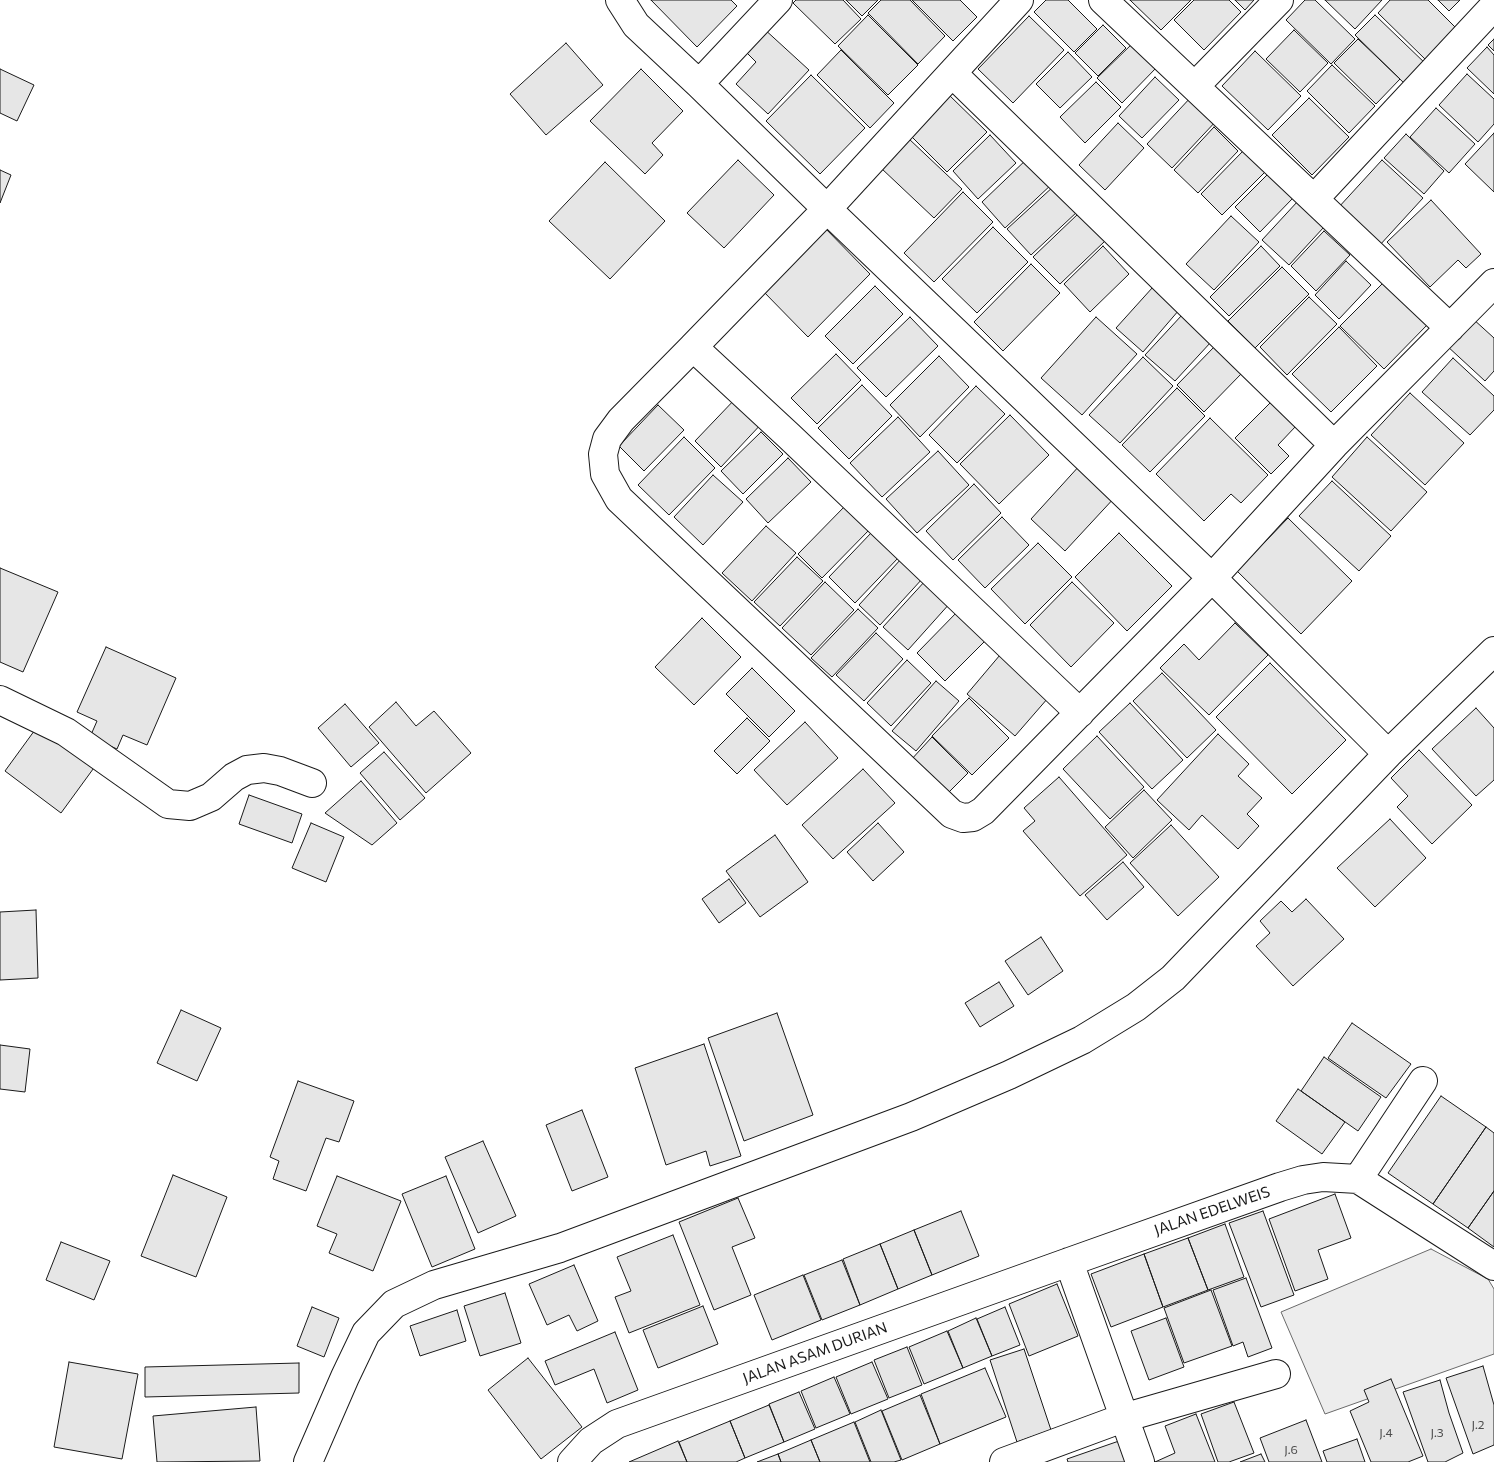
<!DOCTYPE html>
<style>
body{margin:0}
canvas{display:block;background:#fff}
</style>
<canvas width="1494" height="1462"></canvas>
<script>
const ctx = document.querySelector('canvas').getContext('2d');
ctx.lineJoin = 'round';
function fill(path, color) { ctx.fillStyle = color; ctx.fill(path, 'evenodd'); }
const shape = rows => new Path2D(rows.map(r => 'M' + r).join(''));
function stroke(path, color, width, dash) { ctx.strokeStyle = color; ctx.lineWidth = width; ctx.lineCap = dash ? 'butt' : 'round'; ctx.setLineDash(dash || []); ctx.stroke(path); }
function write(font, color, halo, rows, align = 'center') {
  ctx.font = font + ' Commissioner,sans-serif'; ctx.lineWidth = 4; ctx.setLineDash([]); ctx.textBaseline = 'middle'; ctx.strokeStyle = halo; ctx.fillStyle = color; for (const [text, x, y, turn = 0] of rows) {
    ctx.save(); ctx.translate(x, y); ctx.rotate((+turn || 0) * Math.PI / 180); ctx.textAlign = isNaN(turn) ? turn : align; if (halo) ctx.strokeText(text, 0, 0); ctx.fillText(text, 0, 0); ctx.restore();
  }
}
const built = shape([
 [1431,1249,1488,1279,1494,1289,1494,1354,1325,1414,1281,1312,1431,1249]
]);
fill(built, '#ededed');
stroke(built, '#6a6a6a', 1);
const building = shape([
 [651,0,731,0,737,6,697,47,651,0],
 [796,0,843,0,861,19,835,44,793,3,796,0],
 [846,0,878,0,862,16,846,0],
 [881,0,910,0,945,36,918,64,868,13,881,0],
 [912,0,960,0,977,17,953,41,912,0],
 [1046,0,1068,0,1097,29,1074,52,1034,12,1046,0],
 [1130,0,1191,0,1161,30,1130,0],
 [1194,0,1229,0,1241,12,1204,50,1174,20,1194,0],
 [1235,0,1254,0,1245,10,1235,0],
 [1305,0,1315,0,1355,39,1331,64,1286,20,1305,0],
 [1325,0,1382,0,1355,29,1325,0],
 [1390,0,1428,0,1458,30,1427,61,1378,13,1390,0],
 [1438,0,1460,0,1449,11,1438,0],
 [868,15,918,65,888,95,838,46,868,15],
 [1375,15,1428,66,1408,87,1355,35,1375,15],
 [1029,16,1064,50,1013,103,978,69,1029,16],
 [1103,25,1126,48,1098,76,1075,53,1103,25],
 [762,27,809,70,768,114,736,84,756,62,742,48,762,27],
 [1294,30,1328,63,1300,92,1266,59,1294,30],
 [1358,39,1400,79,1376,104,1334,63,1358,39],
 [1494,39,1494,51,1488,45,1494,39],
 [566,43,603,85,546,135,510,94,566,43],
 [1133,43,1157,67,1122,103,1097,78,1133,43],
 [1487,47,1494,55,1494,94,1467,68,1487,47],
 [841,50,894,103,870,128,817,75,841,50],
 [1255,51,1301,96,1268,130,1222,86,1255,51],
 [1068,52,1092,77,1060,108,1036,84,1068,52],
 [1332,65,1375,106,1349,133,1307,91,1332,65],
 [0,69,34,85,17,121,0,113,0,69],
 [641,69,683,111,652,143,663,155,645,174,590,121,641,69],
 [1467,74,1494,99,1494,124,1478,142,1439,105,1467,74],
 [811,75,865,128,820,174,766,121,811,75],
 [1155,77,1179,100,1142,138,1119,116,1155,77],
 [1096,82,1121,107,1085,143,1060,117,1096,82],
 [948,94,987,132,947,172,909,134,948,94],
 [1193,95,1218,119,1172,168,1147,144,1193,95],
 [1309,98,1349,137,1312,175,1272,135,1309,98],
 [1436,108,1475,144,1449,173,1410,137,1436,108],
 [1118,123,1144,148,1105,190,1079,165,1118,123],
 [1214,127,1238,151,1198,193,1174,170,1214,127],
 [1494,133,1494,192,1465,164,1494,133],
 [1406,134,1444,171,1424,194,1384,158,1406,134],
 [990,135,1016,163,978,199,953,171,990,135],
 [908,138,962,189,934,218,881,168,908,138],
 [1244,150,1266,171,1222,215,1201,194,1244,150],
 [1029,157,1053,183,1005,228,982,202,1029,157],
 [738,160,774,195,724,248,687,213,738,160],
 [1382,160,1423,198,1379,246,1338,208,1382,160],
 [605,162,665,221,610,279,549,221,605,162],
 [0,170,11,175,0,203,0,170],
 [1268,174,1293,198,1260,232,1235,207,1268,174],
 [1054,186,1078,211,1031,255,1007,229,1054,186],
 [963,192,993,222,934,282,904,253,963,192],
 [1431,200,1481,254,1466,268,1458,260,1430,287,1387,242,1431,200],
 [1298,201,1324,227,1289,265,1262,240,1298,201],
 [1079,213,1105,241,1060,284,1033,257,1079,213],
 [1231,216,1259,242,1214,290,1186,264,1231,216],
 [823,226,870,274,808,337,761,289,823,226],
 [993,227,1028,262,977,313,942,279,993,227],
 [1324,231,1350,255,1316,291,1291,266,1324,231],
 [1103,246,1129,274,1090,312,1064,284,1103,246],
 [1261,246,1280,266,1229,316,1210,297,1261,246],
 [1346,261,1371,285,1339,319,1315,295,1346,261],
 [1031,264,1060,293,1003,351,974,322,1031,264],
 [1282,267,1309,294,1255,348,1228,321,1282,267],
 [1386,280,1429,323,1384,369,1340,326,1386,280],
 [875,286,903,314,853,364,825,336,875,286],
 [1153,287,1179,310,1143,352,1116,328,1153,287],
 [1309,297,1337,324,1287,375,1260,347,1309,297],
 [1182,315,1211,342,1175,381,1145,355,1182,315],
 [910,317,938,346,886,397,857,368,910,317],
 [1096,317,1137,354,1082,415,1041,378,1096,317],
 [1472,318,1494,338,1494,371,1485,381,1446,345,1472,318],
 [1339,327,1377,366,1331,412,1292,374,1339,327],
 [1215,346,1242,373,1204,412,1177,385,1215,346],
 [836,354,861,380,817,424,791,398,836,354],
 [939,356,969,387,920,437,890,405,939,356],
 [1143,357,1173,386,1120,443,1089,415,1143,357],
 [1453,358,1494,396,1494,410,1470,435,1422,392,1453,358],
 [862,385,892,416,849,459,818,428,862,385],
 [976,386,1005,414,957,463,929,435,976,386],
 [1177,388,1205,416,1150,472,1122,445,1177,388],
 [1410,393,1464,443,1425,485,1371,435,1410,393],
 [738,396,764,421,721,467,695,441,738,396],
 [1271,402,1296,426,1278,445,1289,456,1271,474,1235,438,1271,402],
 [658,405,684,430,644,471,619,446,658,405],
 [1010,415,1049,455,999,504,960,464,1010,415],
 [898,417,930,452,882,497,850,463,898,417],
 [1210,418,1268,475,1241,503,1231,494,1204,521,1156,474,1210,418],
 [761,432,783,454,743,494,721,471,761,432],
 [684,437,715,468,669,515,638,485,684,437],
 [1367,437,1427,492,1391,531,1332,477,1367,437],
 [938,451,969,485,917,533,886,499,938,451],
 [788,458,811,482,768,523,746,499,788,458],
 [1081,464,1116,496,1065,551,1031,519,1081,464],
 [713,475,743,502,703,545,674,517,713,475],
 [1332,481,1391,536,1359,571,1299,516,1332,481],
 [974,484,1001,513,953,560,926,531,974,484],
 [847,504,871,528,822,578,798,554,847,504],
 [1002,517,1029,545,985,588,958,560,1002,517],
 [1288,518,1352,581,1301,634,1237,571,1288,518],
 [766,526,796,553,752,601,722,573,766,526],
 [872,532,899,557,855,603,829,577,872,532],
 [1119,533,1172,586,1127,631,1075,577,1119,533],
 [1038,543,1072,577,1025,624,991,589,1038,543],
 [797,557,823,581,780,626,754,602,797,557],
 [902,558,923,578,880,625,859,605,902,558],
 [0,568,58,592,23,672,0,662,0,568],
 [926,580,951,602,908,650,883,627,926,580],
 [825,582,854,610,811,655,782,628,825,582],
 [1072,582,1114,623,1071,667,1030,625,1072,582],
 [858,609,878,628,832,677,811,658,858,609],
 [960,609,989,637,945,681,917,653,960,609],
 [702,618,741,657,694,705,655,667,702,618],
 [1235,623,1268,655,1209,715,1160,668,1184,644,1199,660,1235,623],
 [876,633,903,659,864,701,836,675,876,633],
 [106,647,176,678,147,745,123,735,117,749,90,737,97,721,77,712,106,647],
 [1000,655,1048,698,1015,736,967,694,1000,655],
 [907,660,931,683,891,726,867,703,907,660],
 [1270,663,1346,740,1292,794,1216,717,1270,663],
 [752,668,795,711,769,737,726,694,752,668],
 [1162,673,1216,730,1187,758,1133,701,1162,673],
 [936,681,959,701,916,751,892,731,936,681],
 [969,698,1009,738,972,775,932,736,969,698],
 [396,702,416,726,434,711,471,753,426,793,369,727,396,702],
 [1130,703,1183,760,1152,789,1099,732,1130,703],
 [345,704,379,743,351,767,318,728,345,704],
 [1476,708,1494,728,1494,780,1476,796,1432,749,1476,708],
 [747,718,770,741,737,774,714,751,747,718],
 [805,722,838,758,787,805,754,770,805,722],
 [40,723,96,765,61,813,5,771,40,723],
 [1218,734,1249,764,1238,776,1262,798,1247,814,1259,826,1238,849,1202,815,1189,830,1157,800,1218,734],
 [1097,736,1144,787,1110,819,1063,769,1097,736],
 [932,737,968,773,945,796,910,761,932,737],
 [1419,750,1472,805,1432,844,1397,807,1408,796,1391,778,1419,750],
 [384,752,425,798,400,820,360,773,384,752],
 [863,769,895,803,833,859,802,825,863,769],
 [1059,777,1127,855,1080,896,1023,831,1035,821,1024,808,1059,777],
 [361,781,397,823,372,845,325,813,361,781],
 [1144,790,1172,820,1133,858,1105,827,1144,790],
 [249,795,302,814,292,843,239,824,249,795],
 [1390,819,1426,858,1375,907,1337,868,1390,819],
 [311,823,344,837,326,882,292,868,311,823],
 [878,823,904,852,873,881,847,852,878,823],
 [1171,825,1219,877,1178,916,1130,863,1171,825],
 [775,835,808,882,760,917,726,871,775,835],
 [1123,862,1144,887,1107,920,1085,895,1123,862],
 [729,879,746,903,719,923,702,899,729,879],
 [1306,899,1344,939,1293,986,1256,946,1270,933,1260,921,1281,901,1292,912,1306,899],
 [36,910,38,978,0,980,0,912,36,910],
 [1041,937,1063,971,1028,995,1005,961,1041,937],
 [999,982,1014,1006,980,1027,965,1003,999,982],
 [181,1010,221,1028,197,1081,157,1063,181,1010],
 [777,1013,813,1115,744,1141,708,1038,777,1013],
 [1352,1023,1411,1064,1386,1098,1328,1058,1352,1023],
 [704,1044,741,1156,710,1166,706,1151,666,1165,635,1068,704,1044],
 [0,1045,30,1049,25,1092,0,1089,0,1045],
 [1324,1057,1381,1097,1358,1131,1301,1091,1324,1057],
 [298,1081,354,1101,339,1142,326,1138,306,1191,273,1179,279,1161,270,1157,298,1081],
 [1298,1089,1345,1122,1322,1154,1276,1121,1298,1089],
 [1441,1096,1486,1127,1433,1204,1388,1173,1441,1096],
 [582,1110,608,1177,572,1191,546,1125,582,1110],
 [1486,1127,1494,1133,1494,1191,1468,1228,1433,1204,1486,1127],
 [483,1141,516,1216,478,1233,445,1157,483,1141],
 [173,1175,227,1197,196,1277,141,1256,173,1175],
 [337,1176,401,1201,373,1271,329,1253,337,1234,317,1226,337,1176],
 [446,1176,475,1249,432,1267,402,1194,446,1176],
 [1494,1191,1494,1247,1468,1228,1494,1191],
 [1335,1194,1351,1238,1318,1250,1328,1279,1295,1291,1269,1219,1335,1194],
 [738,1198,755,1238,732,1247,751,1295,714,1310,679,1222,738,1198],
 [961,1211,979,1256,932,1275,914,1230,961,1211],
 [1263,1211,1294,1295,1261,1307,1229,1223,1263,1211],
 [1225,1224,1244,1277,1208,1290,1188,1238,1225,1224],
 [914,1230,932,1275,898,1289,880,1244,914,1230],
 [673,1235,700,1305,629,1333,615,1297,631,1291,617,1257,673,1235],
 [1188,1238,1208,1290,1163,1307,1144,1254,1188,1238],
 [61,1242,110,1261,94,1300,46,1280,61,1242],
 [880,1244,898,1289,860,1305,843,1259,880,1244],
 [1144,1254,1163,1307,1111,1327,1091,1274,1144,1254],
 [842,1260,860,1305,822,1320,804,1275,842,1260],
 [574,1265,598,1321,577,1331,569,1315,547,1325,529,1284,574,1265],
 [803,1275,821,1320,772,1340,754,1295,803,1275],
 [1246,1278,1272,1348,1248,1357,1243,1342,1233,1346,1213,1290,1246,1278],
 [1057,1284,1078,1336,1029,1356,1009,1304,1057,1284],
 [1211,1290,1232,1346,1184,1363,1164,1308,1211,1290],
 [505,1293,521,1343,480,1356,464,1306,505,1293],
 [703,1306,718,1344,658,1368,643,1330,703,1306],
 [312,1307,339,1318,324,1357,297,1346,312,1307],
 [1005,1307,1020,1345,992,1356,977,1319,1005,1307],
 [457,1310,466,1341,420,1356,410,1326,457,1310],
 [976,1318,992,1356,963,1368,948,1331,976,1318],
 [1166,1318,1184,1367,1149,1380,1131,1331,1166,1318],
 [947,1331,963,1368,924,1384,909,1347,947,1331],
 [615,1332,638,1390,607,1403,594,1369,555,1385,545,1361,615,1332],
 [907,1347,922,1385,889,1398,874,1360,907,1347],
 [1024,1349,1051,1430,1017,1442,990,1360,1024,1349],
 [528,1358,582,1427,541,1459,488,1390,528,1358],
 [69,1362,138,1374,122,1459,54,1447,69,1362],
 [872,1362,888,1399,851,1414,836,1377,872,1362],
 [299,1363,299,1393,145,1397,145,1367,299,1363],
 [1483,1366,1494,1405,1494,1445,1473,1454,1446,1378,1483,1366],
 [985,1368,1006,1417,940,1444,921,1394,985,1368],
 [834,1377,850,1414,816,1428,801,1391,834,1377],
 [1391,1379,1423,1456,1408,1462,1371,1462,1350,1411,1369,1402,1364,1390,1391,1379],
 [1440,1380,1449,1413,1463,1453,1445,1462,1428,1462,1403,1392,1440,1380],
 [799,1392,815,1429,784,1442,769,1404,799,1392],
 [920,1395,940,1444,902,1460,882,1411,920,1395],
 [1234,1402,1254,1453,1229,1462,1218,1462,1201,1414,1234,1402],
 [769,1405,784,1442,745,1458,730,1421,769,1405],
 [256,1407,260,1461,157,1462,153,1416,256,1407],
 [881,1410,901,1460,894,1462,871,1462,855,1422,881,1410],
 [1196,1414,1215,1462,1155,1462,1175,1453,1165,1426,1196,1414],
 [1306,1420,1322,1462,1269,1462,1260,1438,1306,1420],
 [730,1421,745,1458,736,1462,687,1462,679,1442,730,1421],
 [854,1422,870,1462,820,1462,811,1440,854,1422],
 [1357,1439,1365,1462,1327,1462,1323,1451,1357,1439],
 [811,1440,820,1462,781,1462,778,1454,811,1440],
 [678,1441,687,1462,629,1462,678,1441],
 [1119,1441,1126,1462,1068,1462,1067,1459,1119,1441],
 [778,1454,781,1462,757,1462,778,1454],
 [1261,1454,1265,1462,1240,1462,1261,1454]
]);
fill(building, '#e6e6e6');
stroke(building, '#1a1a1a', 1);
const minor = shape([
 [620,0,636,25,699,84,827,209,1212,578,1388,754],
 [1019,0,827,209,693,347,789,436,1080,713],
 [1103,0,1450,328],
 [952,73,1334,445],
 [699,84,778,0],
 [1195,86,1279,0],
 [1314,199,1494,6],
 [693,347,621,420,607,439,603,454,605,474,619,499,952,814,963,818,973,817,983,811,1212,578,1334,445,1494,283],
 [0,700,66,732,168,804,190,806,211,797,234,777,247,770,264,768,280,771,312,783],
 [1358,1179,1423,1081],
 [1069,1262,1140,1462],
 [308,1462,345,1377,366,1333,394,1304,434,1285,560,1248,911,1117,1009,1075,1082,1040,1136,1007,1173,978,1388,754,1494,651],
 [572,1462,591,1441,617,1424,1069,1262,1280,1187,1303,1180,1323,1177,1358,1179,1494,1266],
 [1004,1462,1123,1418,1276,1374]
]);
stroke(minor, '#1a1a1a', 30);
stroke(minor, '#fff', 28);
write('12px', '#4d4d4d', null, [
 ["J.2",1478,1425],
 ["J.4",1386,1433],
 ["J.3",1437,1433],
 ["J.6",1291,1450]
]);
write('15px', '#1a1a1a', '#fff', [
 ["JALAN EDELWEIS",1212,1211,-19],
 ["JALAN ASAM DURIAN",815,1353,-20]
]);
</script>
